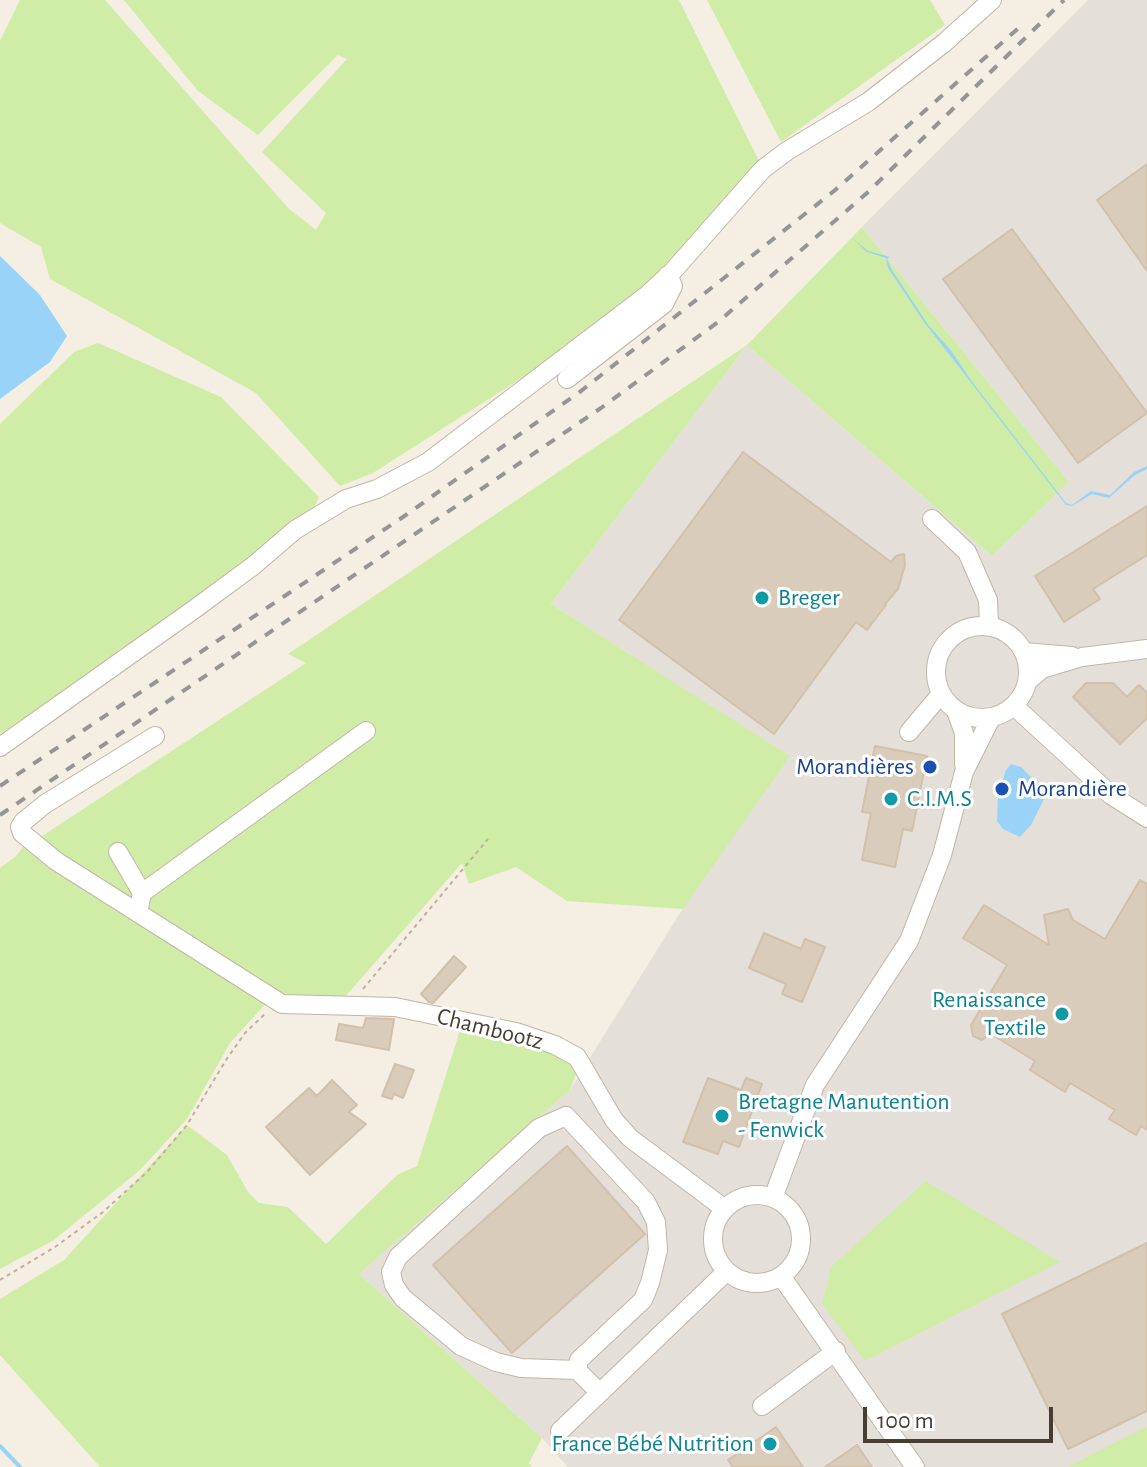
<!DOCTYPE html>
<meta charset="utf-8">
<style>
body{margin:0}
#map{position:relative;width:1147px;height:1467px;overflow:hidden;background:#f4eee3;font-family:"Alegreya Sans",sans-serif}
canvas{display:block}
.scale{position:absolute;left:863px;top:1407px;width:190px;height:36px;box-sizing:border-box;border:4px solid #463e33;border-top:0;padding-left:10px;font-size:24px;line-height:28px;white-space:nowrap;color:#463e33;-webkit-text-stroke:6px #fff;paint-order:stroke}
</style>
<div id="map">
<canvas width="1147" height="1467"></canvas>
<div class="scale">100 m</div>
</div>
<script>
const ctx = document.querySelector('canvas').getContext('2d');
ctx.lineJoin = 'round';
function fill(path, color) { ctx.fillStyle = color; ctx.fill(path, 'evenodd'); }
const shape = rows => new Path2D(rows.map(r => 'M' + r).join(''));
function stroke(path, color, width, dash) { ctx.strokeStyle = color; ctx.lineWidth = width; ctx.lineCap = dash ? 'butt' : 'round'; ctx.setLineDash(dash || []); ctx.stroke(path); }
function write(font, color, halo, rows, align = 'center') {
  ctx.font = font + ' "Alegreya Sans",sans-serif'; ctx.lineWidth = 6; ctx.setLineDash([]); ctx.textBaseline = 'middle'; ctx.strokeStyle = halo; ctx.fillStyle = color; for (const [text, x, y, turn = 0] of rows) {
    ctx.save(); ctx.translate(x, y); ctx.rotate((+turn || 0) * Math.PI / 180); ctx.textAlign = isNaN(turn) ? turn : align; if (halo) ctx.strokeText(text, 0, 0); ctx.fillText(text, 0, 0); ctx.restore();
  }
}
fill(shape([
 [1088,0,1147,0,1147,1467,568,1467,542,1438,359,1274,570,1090,703,876,789,756,551,604,747,345,992,556,1069,482,862,227]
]), '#e5dfd9');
fill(shape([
 [20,0,105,0,289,209,316,230,326,213,262,152,347,59,338,55,258,135,198,91,124,0,679,0,763,169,628,310,373,473,340,486,256,393,50,279,41,247,0,223,0,41],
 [707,0,930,0,945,25,781,142],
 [862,227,1069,482,992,556,747,345,551,604,790,756,683,909,567,901,516,867,469,884,462,863,344,998,286,996,236,968,36,840,306,663,288,654,747,345],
 [98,343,221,397,319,497,314,508,135,645,0,734,0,424,74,352],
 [24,846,268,1001,230,1043,187,1119,140,1170,54,1240,0,1269,0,868,15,857],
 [463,1021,580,1063,570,1090,359,1274,542,1438,529,1463,532,1467,100,1467,0,1355,0,1299,64,1260,187,1125,227,1155,248,1192,259,1203,288,1207,326,1244,397,1175,417,1166],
 [926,1181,1060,1262,865,1361,822,1304,831,1267],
 [1147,1427,1147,1467,1068,1467,1130,1435]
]), '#d0eda7');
fill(shape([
 [851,237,868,251,890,257,887,259,892,270,929,326,950,349,973,383,1066,503,1072,505,1091,491,1110,495,1134,472,1147,466,1147,469,1135,475,1109,498,1092,494,1072,506,1066,505,924,322,888,268,886,258,867,252],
 [0,256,40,295,67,336,50,362,0,399],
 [1011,764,1021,767,1047,793,1031,825,1020,837,1003,829,997,821,998,795,1006,770]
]), '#99d4f8');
stroke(shape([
 [0,1446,20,1467]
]), '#99d4f8', 4);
const building = shape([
 [1147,164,1147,271,1097,200,1147,164],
 [1012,229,1147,413,1078,463,943,279,1012,229],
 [743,452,891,562,896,556,904,554,905,565,898,589,885,604,886,605,867,630,856,622,774,734,619,620,743,452],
 [1147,506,1147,555,1093,589,1100,599,1064,622,1035,576,1147,506],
 [1086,683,1113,683,1127,697,1139,685,1147,693,1147,718,1120,744,1073,697,1086,683],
 [875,746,927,756,912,831,903,829,895,867,862,860,871,813,862,812,875,746],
 [1140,880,1147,884,1147,1130,1141,1126,1136,1135,1109,1119,1115,1110,1070,1083,1065,1092,1030,1070,1035,1061,991,1034,982,1040,973,1036,971,1025,1007,965,963,938,984,905,1049,945,1044,915,1068,909,1073,920,1105,939,1140,880],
 [764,933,801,949,805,939,825,947,802,1002,782,994,786,984,749,968,764,933],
 [454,956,466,967,433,1003,429,1002,421,994,454,956],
 [366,1018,394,1019,389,1050,336,1040,339,1024,363,1028,366,1018],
 [395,1064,414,1070,403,1098,394,1094,392,1099,382,1096,395,1064],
 [708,1078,741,1090,746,1078,762,1084,739,1147,723,1141,718,1154,683,1142,708,1078],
 [332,1080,357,1105,349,1112,366,1124,310,1175,266,1127,309,1088,317,1096,332,1080],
 [567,1146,645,1234,512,1353,433,1265,567,1146],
 [1147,1243,1147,1411,1068,1449,1002,1314,1147,1243],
 [776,1427,803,1467,733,1467,728,1460,776,1427],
 [857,1445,872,1467,825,1467,857,1445]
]);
fill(building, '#d9ccbb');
stroke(building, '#d2c1aa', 2);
const minor = shape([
 [567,379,664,304,673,286,668,275],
 [932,519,967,552,988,600,989,626],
 '936 672a46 46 0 1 1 92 0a46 46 0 1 1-92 0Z',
 [1024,652,1072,656],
 [1028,681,1042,669,1082,657,1147,649],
 [1014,706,1111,795,1147,818],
 [956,711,964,733,964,765],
 [909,732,941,694],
 [155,736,45,804,23,822,20,827,22,833,56,861,282,1004,395,1007,516,1032,555,1045,577,1057,614,1120,630,1138,725,1209],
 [0,747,196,608,253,566,295,530,346,499,377,489,428,462,646,296,673,271,763,169,787,151,868,102,944,43,992,0],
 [118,852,142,893],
 [138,913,142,893,366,731],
 '713 1239a44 44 0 1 1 88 0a44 44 0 1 1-88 0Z',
 [773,1198,815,1085,909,941,942,855,964,772,991,718],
 [781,1276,915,1467],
 [577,1370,579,1360,643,1300,650,1283,658,1250,656,1222,646,1202,566,1116,539,1128,398,1257,391,1272,394,1285,403,1298,461,1346,496,1362,521,1368,577,1370,600,1393],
 [762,1406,836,1351],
 [560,1431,727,1271]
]);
stroke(minor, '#c0b6a5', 20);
stroke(shape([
 [363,989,488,839],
 [0,1280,55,1247,103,1212,148,1171,187,1125,226,1060,245,1033,266,1013]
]), '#c3b195', 2, [4, 4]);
stroke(minor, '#fff', 18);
stroke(shape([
 [0,786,403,517,581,391,834,191,1022,25],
 [0,815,601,408,718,322,867,193,1064,0]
]), '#959595', 4, [10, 10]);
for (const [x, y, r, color] of [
 [762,598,8,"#0f9aa8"],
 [930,767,8,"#1a4fb4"],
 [1002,789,8,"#1a4fb4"],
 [891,799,8,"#0f9aa8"],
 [1062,1014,8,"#0f9aa8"],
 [722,1116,8,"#0f9aa8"],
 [770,1444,8,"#0f9aa8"]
]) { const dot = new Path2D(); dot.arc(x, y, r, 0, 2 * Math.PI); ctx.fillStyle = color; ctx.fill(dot); stroke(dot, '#fff', 3); }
write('24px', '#0d838f', '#fff', [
 ["Breger",778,598],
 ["C.I.M.S",907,799],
 ["Renaissance",1046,1000,"right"],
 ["Textile",1046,1028,"right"],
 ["Bretagne Manutention",738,1102],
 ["- Fenwick",738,1130],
 ["France Bébé Nutrition",754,1444,"right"]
], 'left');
write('24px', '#164399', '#fff', [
 ["Morandières",914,767],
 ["Morandière",1018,789,"left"]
], 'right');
write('24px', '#463e33', '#fff', [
 ["Chambootz",490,1029,14]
]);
</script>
